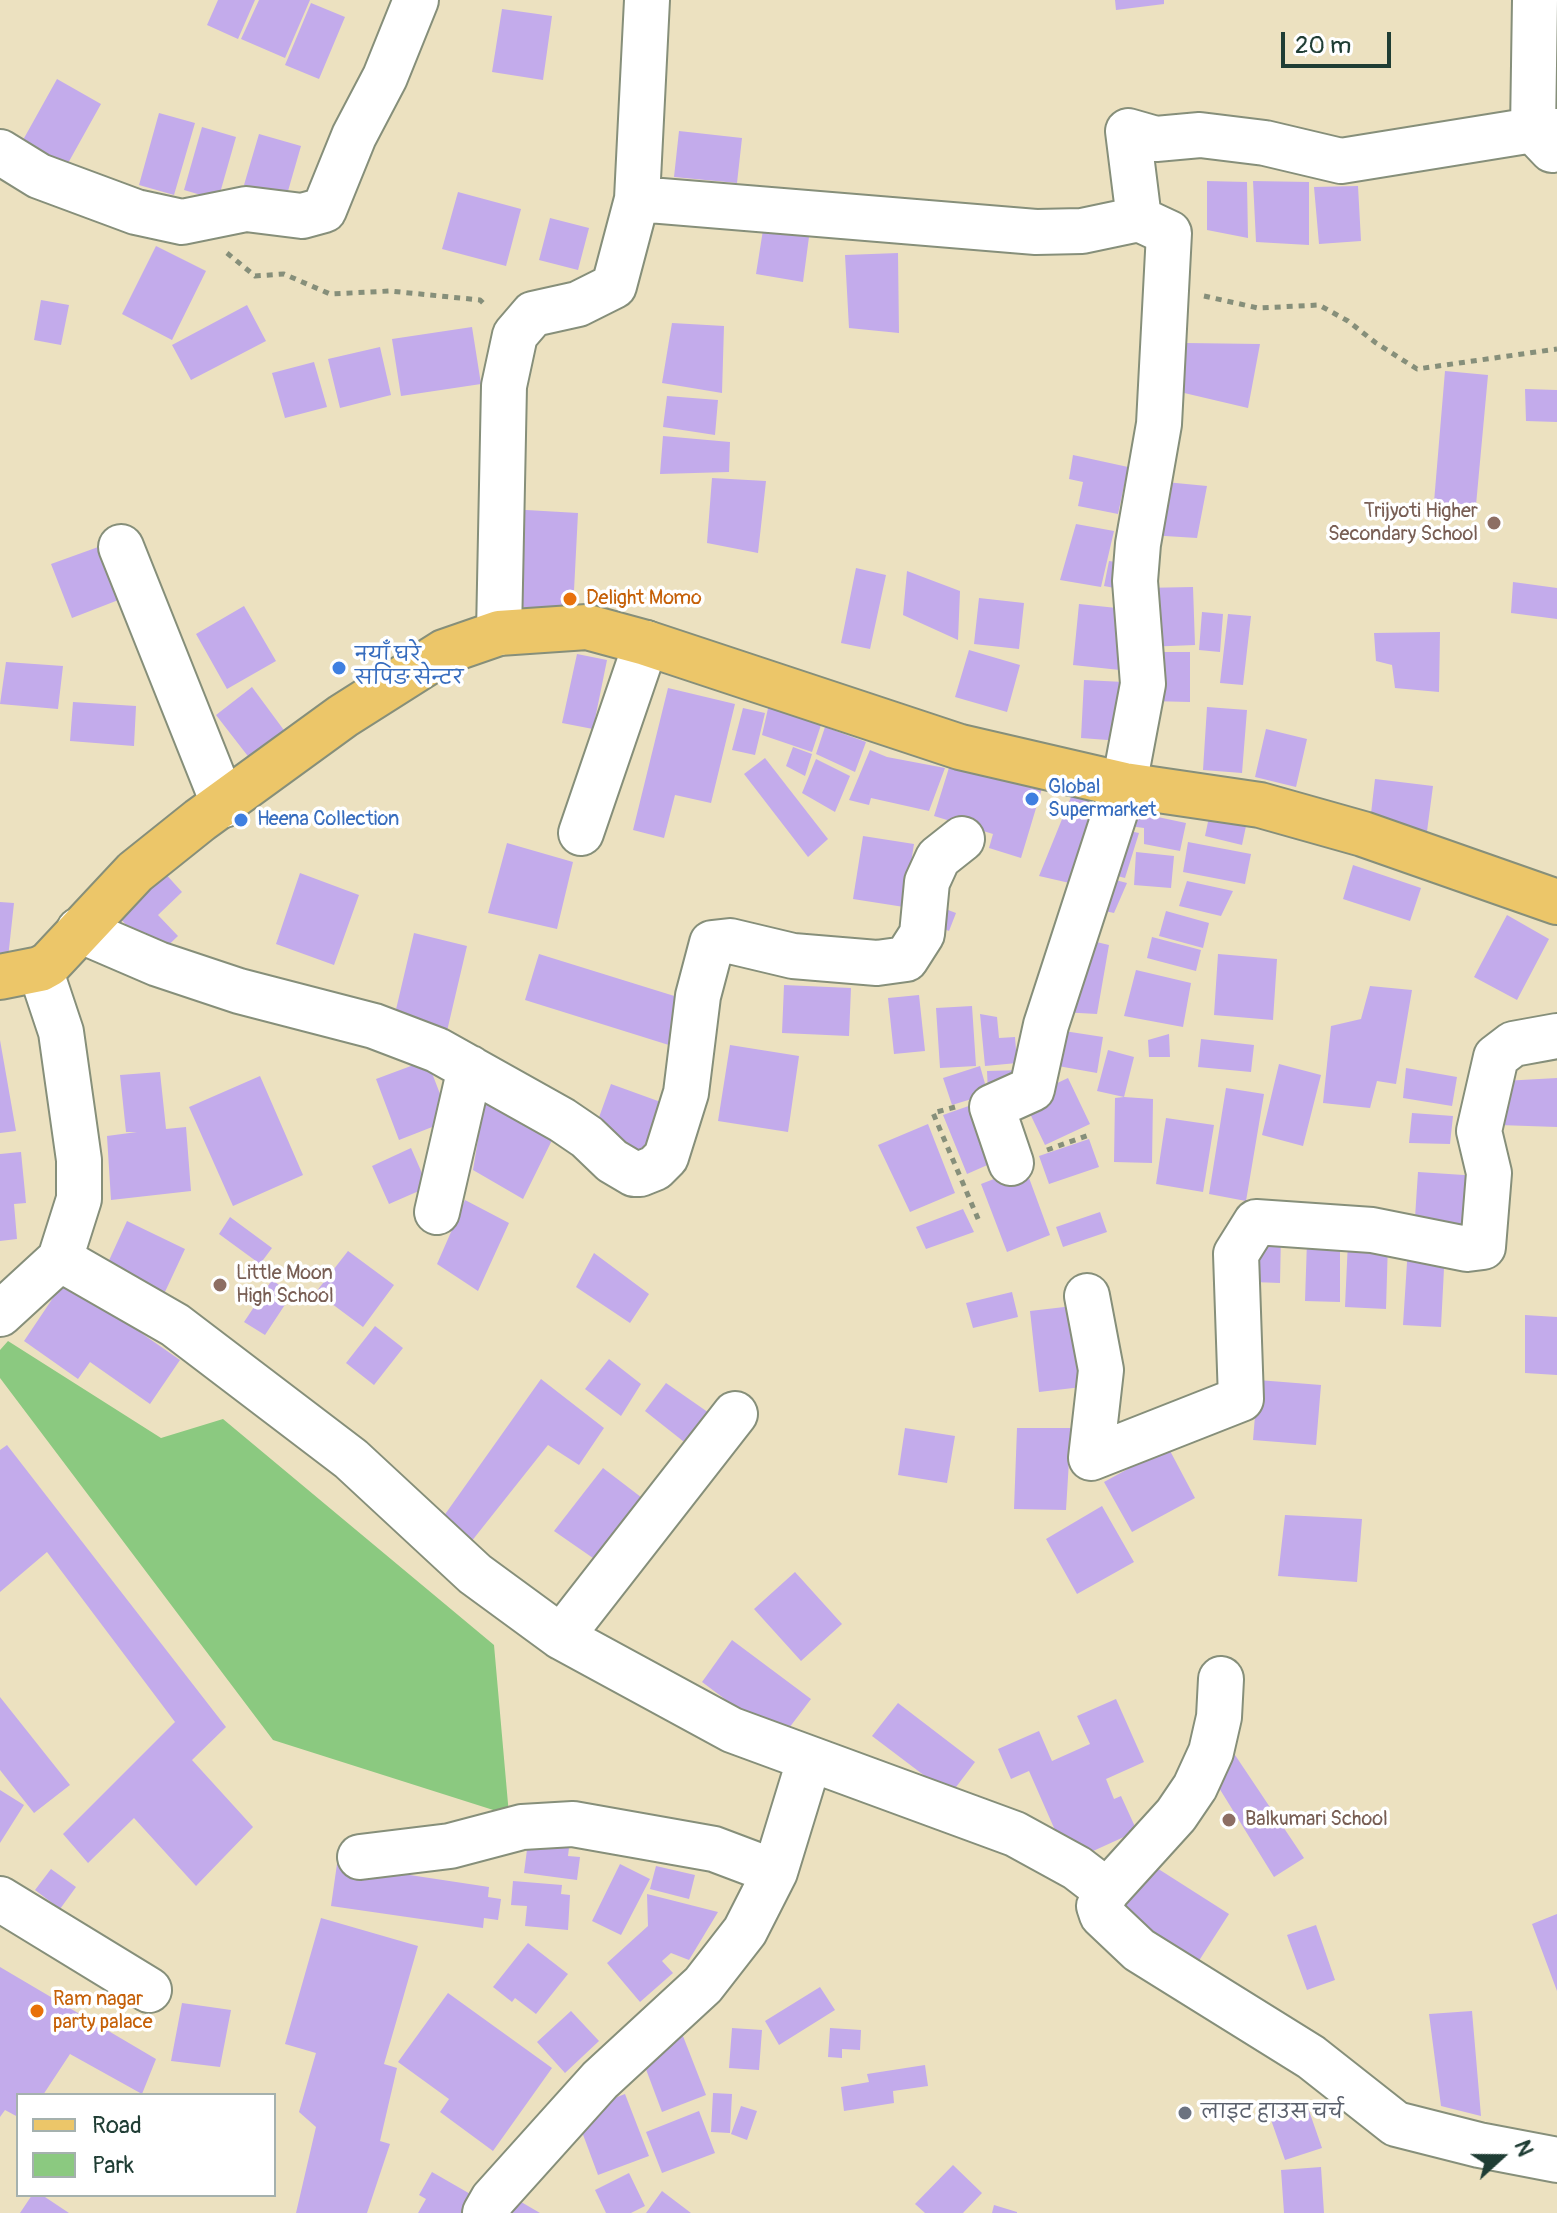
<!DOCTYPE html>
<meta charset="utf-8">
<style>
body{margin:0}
#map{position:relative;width:1557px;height:2213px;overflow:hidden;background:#ece1c0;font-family:Pangolin,sans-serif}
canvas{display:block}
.legend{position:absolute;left:16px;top:2093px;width:260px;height:104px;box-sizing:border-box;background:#fff;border:2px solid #a5b1ae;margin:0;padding:10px 14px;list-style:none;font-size:24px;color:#1f3d34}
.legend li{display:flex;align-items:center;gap:16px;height:40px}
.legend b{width:40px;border:2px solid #a5b1ae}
.north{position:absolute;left:1461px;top:2117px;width:80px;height:80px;-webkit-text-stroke:6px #fff;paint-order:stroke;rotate:69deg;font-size:22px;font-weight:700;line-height:32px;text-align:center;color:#1f3d34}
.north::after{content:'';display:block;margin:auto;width:28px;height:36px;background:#1f3d34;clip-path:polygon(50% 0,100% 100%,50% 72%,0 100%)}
.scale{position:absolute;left:1281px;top:32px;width:110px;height:36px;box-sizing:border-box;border:4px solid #1f3d34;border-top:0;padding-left:10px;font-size:24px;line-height:28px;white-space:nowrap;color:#1f3d34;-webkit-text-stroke:6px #fff;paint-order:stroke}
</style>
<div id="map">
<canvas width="1557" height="2213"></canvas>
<ul class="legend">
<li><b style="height:10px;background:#ecc669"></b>Road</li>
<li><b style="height:22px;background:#8bc980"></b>Park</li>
</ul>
<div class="north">N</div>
<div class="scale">20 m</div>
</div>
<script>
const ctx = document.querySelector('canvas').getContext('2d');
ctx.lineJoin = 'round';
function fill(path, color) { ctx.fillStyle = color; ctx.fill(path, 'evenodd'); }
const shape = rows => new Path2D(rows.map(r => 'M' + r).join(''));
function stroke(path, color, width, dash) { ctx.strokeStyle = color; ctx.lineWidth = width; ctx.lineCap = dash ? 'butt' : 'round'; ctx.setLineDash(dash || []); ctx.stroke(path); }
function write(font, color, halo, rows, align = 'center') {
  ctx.font = font + ' Pangolin,"Playpen Sans Deva",sans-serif'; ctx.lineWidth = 7; ctx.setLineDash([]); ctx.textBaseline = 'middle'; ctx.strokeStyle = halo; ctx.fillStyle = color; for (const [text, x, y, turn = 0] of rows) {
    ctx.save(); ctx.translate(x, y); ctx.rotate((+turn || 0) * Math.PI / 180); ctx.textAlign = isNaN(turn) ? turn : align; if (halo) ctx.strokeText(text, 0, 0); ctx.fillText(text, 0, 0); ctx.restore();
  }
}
fill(shape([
 [8,1341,161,1438,223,1419,494,1645,509,1815,273,1740,0,1378,0,1350]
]), '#8bc980');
fill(shape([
 [218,0,255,0,238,39,207,25],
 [259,0,310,0,285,58,241,39],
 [1115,0,1164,0,1164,4,1116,10],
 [311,3,345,17,319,79,285,65],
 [502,9,552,16,543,80,492,72],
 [57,79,101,104,67,165,23,140],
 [159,113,195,123,174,195,139,185],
 [202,127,236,137,218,200,184,190],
 [679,131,742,138,737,183,674,177],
 [259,134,301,146,286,198,244,185],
 [1207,181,1247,182,1248,238,1207,230],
 [1253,181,1309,182,1309,245,1256,242],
 [1358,186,1361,241,1319,244,1314,187],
 [458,192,521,209,506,266,442,249],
 [550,218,589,228,578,270,539,260],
 [763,230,809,237,803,282,756,274],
 [156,246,206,271,172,340,122,314],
 [898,253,899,333,849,328,845,255],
 [41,300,69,305,61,345,34,340],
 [247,305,266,341,191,380,172,345],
 [672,323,724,326,722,393,662,383],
 [472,327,481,384,401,396,392,339],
 [1186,343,1260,344,1248,408,1180,392],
 [380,347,391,395,340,408,328,359],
 [314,362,327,407,285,418,272,373],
 [1445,371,1488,375,1476,505,1434,502],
 [1525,389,1557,390,1557,422,1526,421],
 [667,396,718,400,715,435,663,427],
 [663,436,730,442,729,472,660,474],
 [1073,455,1128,467,1118,514,1078,506,1083,482,1069,479],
 [712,478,766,481,758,553,707,543],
 [1155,481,1207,486,1197,538,1149,535],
 [509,509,578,513,573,610,504,606],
 [1076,524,1114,531,1101,587,1060,580],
 [101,546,121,599,72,618,51,564],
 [1109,561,1130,564,1125,590,1104,586],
 [856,568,886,575,870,649,841,643],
 [907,571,960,591,958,640,903,615],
 [1513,582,1557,588,1557,619,1511,613],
 [1193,587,1195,645,1144,647,1141,588],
 [979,598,1024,603,1019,649,974,644],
 [1079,604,1126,609,1120,670,1073,665],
 [244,606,276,661,227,689,196,634],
 [1202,612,1223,614,1220,652,1199,650],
 [1228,614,1251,616,1243,685,1220,683],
 [1440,632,1439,692,1395,688,1392,665,1376,661,1374,633],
 [969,650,1020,665,1007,712,955,697],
 [1150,652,1190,652,1190,702,1150,701],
 [577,654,607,660,593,729,562,723],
 [6,662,63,666,58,709,0,704],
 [1084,680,1124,682,1121,741,1081,738],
 [252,687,289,737,254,764,216,715],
 [668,688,735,704,711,803,675,795,664,838,633,830],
 [73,702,136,706,134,746,70,741],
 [769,704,822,722,812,752,762,735],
 [1207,707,1247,710,1242,773,1203,770],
 [743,708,765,713,755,755,732,750],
 [825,727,866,742,855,772,816,754],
 [1266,729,1307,739,1296,787,1255,777],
 [793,747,812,754,805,776,786,766],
 [870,750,887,757,945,768,929,811,871,798,869,805,849,800],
 [765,758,828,839,808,857,744,774],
 [952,758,1043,785,1021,858,989,848,993,834,934,816],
 [816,759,850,776,835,812,802,793],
 [1375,779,1433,786,1426,839,1369,831],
 [1073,792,1108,802,1074,884,1039,876],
 [1134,812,1186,823,1180,851,1144,844,1144,828,1129,826],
 [1209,817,1246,826,1242,845,1205,836],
 [1115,828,1139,833,1125,878,1101,872],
 [863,836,914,844,904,907,853,899],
 [1188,842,1251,854,1245,884,1183,872],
 [507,843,573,862,557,929,488,913],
 [1136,852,1174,856,1171,888,1134,885],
 [1353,865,1421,888,1410,921,1343,899],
 [163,871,182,892,158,915,178,936,156,957,117,915],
 [300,873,359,895,334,965,276,944],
 [1104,877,1127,883,1114,913,1091,908],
 [1187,881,1233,891,1221,916,1179,906],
 [0,902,14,903,8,958,0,957],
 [935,905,956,913,949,931,928,923],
 [1166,911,1209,923,1203,948,1159,936],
 [1507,915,1549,939,1517,1000,1474,977],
 [414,933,467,946,447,1031,394,1018],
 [1152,937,1201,950,1196,971,1147,958],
 [1084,939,1109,945,1097,1014,1061,1012],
 [539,954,684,999,672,1046,525,1000],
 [1218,954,1277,959,1273,1020,1214,1015],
 [1136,970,1191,983,1183,1027,1124,1016],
 [784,985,851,988,849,1036,782,1033],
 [1370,986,1412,990,1396,1084,1377,1081,1370,1108,1323,1103,1331,1026,1361,1019],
 [919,995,925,1051,894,1054,888,998],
 [972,1006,976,1066,940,1068,936,1008],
 [980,1014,997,1017,999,1038,1015,1037,1017,1063,985,1066],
 [1064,1031,1103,1037,1097,1073,1058,1066],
 [1169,1034,1170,1057,1149,1057,1148,1040],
 [1201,1039,1254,1045,1251,1072,1198,1067],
 [0,1040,16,1131,0,1133],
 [730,1045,799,1056,788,1132,718,1121],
 [1108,1050,1134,1057,1124,1097,1097,1091],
 [427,1060,450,1120,399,1140,376,1079],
 [1279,1064,1321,1075,1303,1146,1262,1135],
 [980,1066,988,1094,952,1105,943,1078],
 [1406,1068,1457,1077,1452,1106,1403,1098],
 [1024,1070,988,1092,987,1071],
 [160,1072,166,1129,186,1127,191,1191,111,1200,107,1136,137,1132,126,1132,120,1075],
 [260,1076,303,1175,233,1206,189,1107],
 [1068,1078,1090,1124,1045,1145,1023,1099],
 [1557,1078,1557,1127,1499,1125,1503,1081],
 [611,1084,669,1105,651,1155,593,1134],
 [1226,1088,1264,1094,1246,1201,1209,1194],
 [486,1090,559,1126,523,1199,473,1170],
 [1124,1097,1153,1099,1152,1163,1114,1162,1115,1098],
 [980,1102,1001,1159,967,1174,943,1115],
 [1412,1113,1453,1116,1450,1144,1409,1143],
 [1166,1118,1214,1125,1203,1192,1156,1184],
 [928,1124,955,1193,910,1212,878,1145],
 [1089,1139,1099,1167,1049,1184,1039,1156],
 [411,1148,428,1187,389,1204,372,1166],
 [21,1152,26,1203,14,1204,17,1239,0,1241,0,1154],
 [1025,1167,1050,1235,1007,1252,981,1184],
 [1418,1172,1479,1176,1476,1238,1414,1233],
 [465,1200,509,1223,478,1291,437,1264],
 [963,1209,974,1232,926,1249,916,1227],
 [1100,1212,1107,1232,1063,1247,1056,1227],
 [230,1217,272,1248,260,1264,219,1234],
 [127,1221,185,1249,164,1294,106,1267],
 [1254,1233,1281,1234,1280,1283,1253,1282],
 [1307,1241,1340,1242,1340,1302,1305,1301],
 [1348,1241,1388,1242,1386,1309,1345,1307],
 [1408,1247,1445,1249,1441,1327,1403,1325],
 [348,1251,394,1285,363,1327,316,1292],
 [594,1253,649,1294,630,1323,576,1287],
 [65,1280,180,1360,150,1404,90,1362,78,1379,24,1341],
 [272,1280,292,1294,265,1335,244,1322],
 [1012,1292,1018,1317,973,1328,966,1303],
 [1073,1306,1082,1387,1039,1392,1030,1311],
 [1525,1315,1557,1317,1557,1375,1525,1373],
 [375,1326,403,1348,374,1385,346,1363],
 [609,1359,641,1384,621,1416,585,1389],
 [541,1379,604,1428,579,1465,548,1445,467,1547,441,1520],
 [1258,1380,1321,1385,1316,1445,1253,1440],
 [666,1383,712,1415,693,1449,645,1411],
 [905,1428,955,1436,947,1483,898,1475],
 [1017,1428,1071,1428,1066,1510,1014,1509],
 [7,1445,226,1727,192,1760,253,1827,196,1886,134,1818,88,1863,63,1834,175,1722,47,1552,0,1592,0,1450],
 [1168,1447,1195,1498,1132,1532,1104,1482],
 [603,1468,650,1504,603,1565,554,1531],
 [1102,1506,1134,1562,1077,1594,1046,1539],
 [1285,1515,1362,1519,1357,1582,1278,1576],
 [795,1572,842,1624,801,1661,754,1609],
 [732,1640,811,1699,780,1740,702,1682],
 [0,1697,70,1785,34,1813,0,1770],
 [1116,1699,1144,1762,1106,1779,1114,1799,1121,1796,1137,1831,1069,1862,1029,1771,1011,1779,998,1749,1039,1731,1052,1761,1090,1744,1077,1716],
 [898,1703,975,1762,950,1795,872,1736],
 [1235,1755,1304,1858,1274,1877,1208,1770],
 [0,1790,24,1805,0,1843],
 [529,1834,570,1839,568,1856,580,1857,577,1880,524,1873],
 [1149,1863,1229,1914,1193,1970,1114,1919],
 [337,1864,489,1887,488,1897,501,1899,498,1920,484,1918,483,1928,331,1906],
 [620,1864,650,1879,621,1935,592,1921],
 [656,1866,695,1875,689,1899,650,1889],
 [51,1869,76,1887,60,1909,35,1890],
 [513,1881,562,1885,561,1894,570,1895,568,1930,525,1926,527,1906,511,1905],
 [647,1894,718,1912,689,1960,671,1953,662,1961,673,1973,640,2002,607,1963,648,1926],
 [1557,1914,1557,1991,1532,1924],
 [321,1918,418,1946,384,2064,397,2068,380,2141,390,2144,367,2213,296,2213,316,2127,299,2112,316,2053,285,2044],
 [1316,1925,1335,1980,1307,1990,1287,1935],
 [528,1943,568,1974,536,2014,515,1998,512,2002,493,1987],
 [0,1967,156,2059,142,2094,70,2054,43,2095,18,2095,18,2117,5,2110,0,2117],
 [820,1987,835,2010,779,2045,765,2021],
 [448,1993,552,2068,493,2151,440,2112,449,2099,398,2062],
 [182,2003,231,2010,220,2067,171,2061],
 [571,2011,599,2041,565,2073,537,2042],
 [1472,2011,1481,2116,1441,2106,1429,2014],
 [732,2028,762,2030,759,2070,729,2068],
 [830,2028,861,2030,860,2050,842,2049,842,2058,828,2057],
 [681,2031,706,2095,662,2112,638,2048],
 [925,2065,928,2086,893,2091,894,2103,844,2111,841,2087,869,2082,867,2074],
 [713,2093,732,2094,730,2133,711,2132],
 [625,2094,649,2156,598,2175,575,2113],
 [1306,2102,1322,2148,1285,2160,1269,2114],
 [741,2106,757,2111,747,2140,731,2134],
 [699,2111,715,2153,662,2173,646,2132],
 [953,2165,982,2193,963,2213,925,2213,915,2204],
 [1321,2167,1324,2213,1284,2213,1281,2170],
 [432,2172,479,2199,472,2213,418,2213,426,2199,419,2195],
 [629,2173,645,2206,631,2213,606,2213,595,2190],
 [662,2191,691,2213,646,2213],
 [32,2195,42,2195,69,2213,20,2213],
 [511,2196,540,2213,501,2213],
 [994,2205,1017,2212,1017,2213,992,2213]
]), '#c3abeb');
const minor = shape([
 [1535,0,1533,130,1552,150],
 [0,152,39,176,136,212,182,222,246,209,302,216,324,210,354,136,385,77,416,0],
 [637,199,1036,232,1082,231,1139,219,1128,131,1156,139,1200,135,1265,143,1341,161,1533,130,1557,131],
 [121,547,224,805],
 [499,633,504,386,515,335,533,314,578,304,614,286,637,199,647,0],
 [581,833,646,643],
 [79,930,158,964,239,991,374,1026,437,1050,562,1120,587,1137,612,1161,634,1174,640,1174,655,1168,666,1157,686,1093,698,996,712,943,730,941,793,956,877,963,906,959,922,934,927,882,938,858,962,839],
 [1011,1163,992,1107,1032,1089,1046,1025,1124,785,1143,684,1135,581,1138,544,1159,424,1169,233,1139,219],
 [437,1212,470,1068],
 [60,1259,175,1325,351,1459,475,1574,561,1637,732,1730,1015,1834,1077,1868,1107,1891,1099,1906,1102,1915,1139,1950,1311,2057,1396,2124,1479,2145,1557,2160],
 [1087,1296,1101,1370,1091,1458,1241,1399,1236,1254,1256,1222,1372,1230,1467,1249,1483,1247,1489,1173,1479,1131,1496,1057,1513,1044,1557,1036],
 [0,1314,60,1259,79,1199,79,1160,61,1032,40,969],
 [561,1637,735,1414],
 [360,1857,450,1846,522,1827,573,1824,714,1849,775,1872],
 [1107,1891,1176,1815,1195,1787,1211,1752,1219,1717,1221,1679],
 [0,1899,149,1990],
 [485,2213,493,2199,600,2080,703,1985,745,1931,775,1872,809,1761]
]);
const major = shape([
 [0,977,40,969,49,964,135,872,200,820,343,716,444,652,499,633,587,627,646,643,960,747,1124,785,1260,805,1363,834,1557,902]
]);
stroke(minor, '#868f7a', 48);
stroke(major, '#868f7a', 48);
stroke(shape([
 [227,253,255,276,284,274,330,294,390,291,480,300,486,306],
 [1204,296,1258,308,1319,305,1348,321,1376,343,1417,369,1557,349],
 [955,1107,933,1113,979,1221],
 [1047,1150,1092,1134]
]), '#868f7a', 5, [6, 6]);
stroke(minor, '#fff', 44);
stroke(major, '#ecc669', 44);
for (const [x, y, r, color] of [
 [1494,523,8,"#8d6e63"],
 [570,599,8,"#e8710a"],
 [339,668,8,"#3f7fe0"],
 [1032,799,8,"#3f7fe0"],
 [241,820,8,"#3f7fe0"],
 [220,1285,8,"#8d6e63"],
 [1229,1820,8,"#8d6e63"],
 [37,2011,8,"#e8710a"],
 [1185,2113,8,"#6b7280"]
]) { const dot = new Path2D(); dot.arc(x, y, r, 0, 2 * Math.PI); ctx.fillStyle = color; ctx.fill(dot); stroke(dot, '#fff', 3); }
write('20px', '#785e54', '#fff', [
 ["Trijyoti Higher",1478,512,"right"],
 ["Secondary School",1478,535,"right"],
 ["Little Moon",236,1274],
 ["High School",236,1297],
 ["Balkumari School",1245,1820]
], 'left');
write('20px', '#c56008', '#fff', [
 ["Delight Momo",586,599],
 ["Ram nagar",53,2000],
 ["party palace",53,2023]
], 'left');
write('20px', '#366cbe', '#fff', [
 ["नयाँ घरे",355,656],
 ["सपिङ सेन्टर",355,679],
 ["Global",1048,788],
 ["Supermarket",1048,811],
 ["Heena Collection",257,820]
], 'left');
write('20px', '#5b616d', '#fff', [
 ["लाइट हाउस चर्च",1201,2113]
], 'left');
</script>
